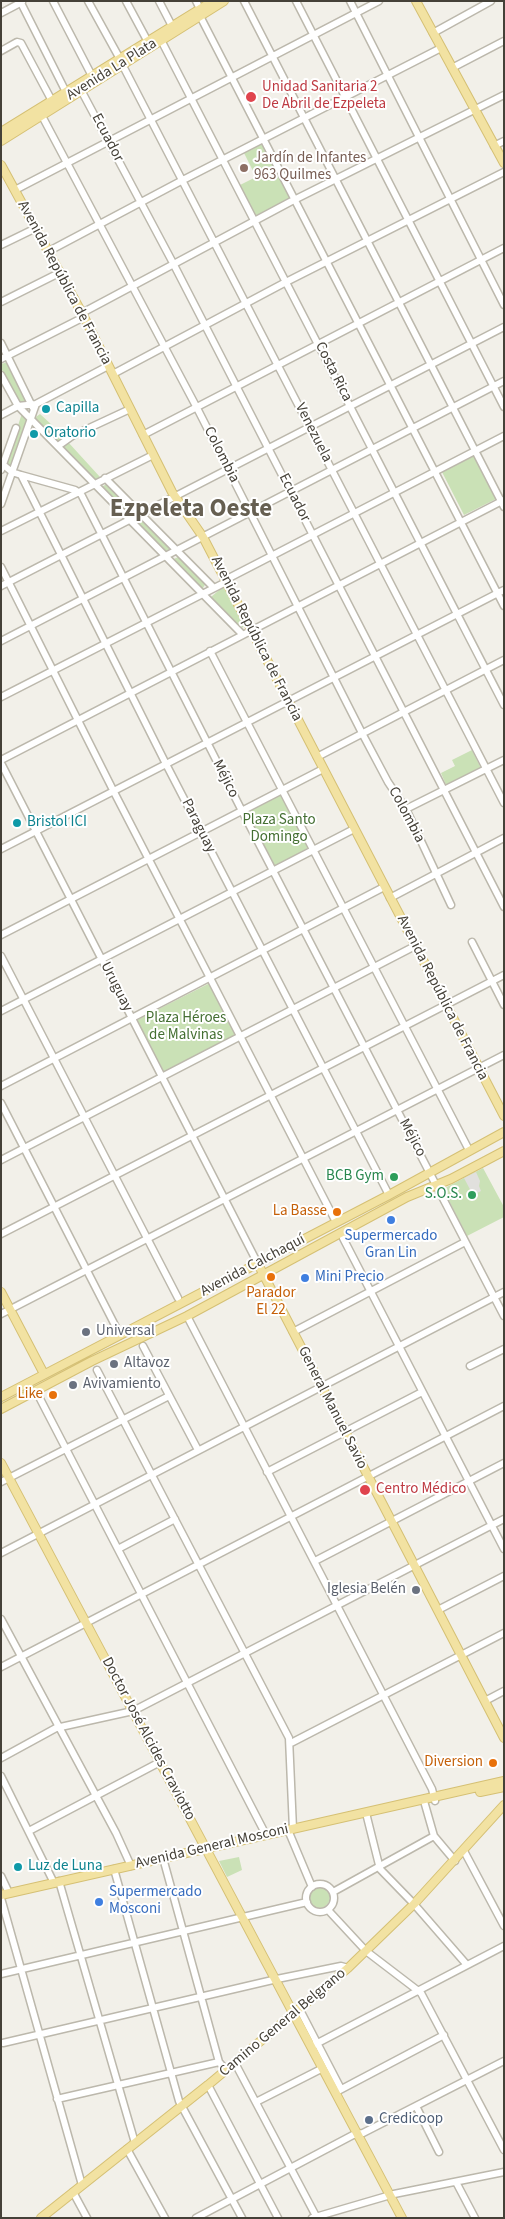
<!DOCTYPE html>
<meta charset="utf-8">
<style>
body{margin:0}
#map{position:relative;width:505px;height:2219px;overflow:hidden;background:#f2f0e9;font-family:"Source Sans 3",sans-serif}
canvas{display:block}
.frame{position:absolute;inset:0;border:2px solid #454138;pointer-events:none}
</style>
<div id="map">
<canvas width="505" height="2219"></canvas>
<div class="frame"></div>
</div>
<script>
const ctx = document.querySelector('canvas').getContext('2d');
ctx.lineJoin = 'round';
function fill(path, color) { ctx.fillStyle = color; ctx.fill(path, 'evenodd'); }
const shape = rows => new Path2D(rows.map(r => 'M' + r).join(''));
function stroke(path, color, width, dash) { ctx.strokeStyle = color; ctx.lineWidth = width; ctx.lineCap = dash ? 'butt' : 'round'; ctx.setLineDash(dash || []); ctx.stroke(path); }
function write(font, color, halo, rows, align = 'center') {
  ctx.font = font + ' "Source Sans 3",sans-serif'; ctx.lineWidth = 4; ctx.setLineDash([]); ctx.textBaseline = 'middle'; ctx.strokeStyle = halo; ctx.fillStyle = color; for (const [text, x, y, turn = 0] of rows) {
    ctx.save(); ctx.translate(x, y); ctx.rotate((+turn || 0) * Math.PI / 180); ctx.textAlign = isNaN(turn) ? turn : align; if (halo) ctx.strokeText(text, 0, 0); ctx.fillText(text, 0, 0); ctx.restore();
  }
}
fill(shape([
 [263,141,291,198,255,216,240,185,256,177,243,151],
 [8,362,27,400,20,404,1,368,1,364],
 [22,413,27,419,27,423,12,466,6,463],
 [40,414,65,437,57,442,33,419],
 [68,442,100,477,95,480,62,447],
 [476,455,498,498,464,515,442,472],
 [107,484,136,514,130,517,101,487],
 [143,519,171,548,169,550,164,552,137,525,138,522],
 [180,556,206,583,203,588,201,588,174,562,174,559],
 [225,585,246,626,241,628,211,597],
 [472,750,481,768,446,785,441,773,455,766,452,760],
 [282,793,310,847,275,866,247,812],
 [210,983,236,1035,164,1072,137,1020],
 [483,1168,504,1207,504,1217,467,1236,443,1189],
 [239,1857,242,1870,227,1877,219,1861],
 '308 1897a11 11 0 1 1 22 0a11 11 0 1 1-22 0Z'
]), '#cae1b6');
fill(shape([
 [476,1172,480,1181,479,1186,481,1191,473,1195,464,1178]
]), '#e1e0dd');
const minor = shape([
 [20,1,66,92],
 [53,1,92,76],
 [88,1,120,59],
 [126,1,148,42],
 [159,1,172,26],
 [196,1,200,9],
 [244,1,504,507],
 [296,1,504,407],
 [350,1,504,305],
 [1,13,22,2],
 [200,16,504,606],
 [433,33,491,1],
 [161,40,504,705],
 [1,51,17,42,21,43,52,101],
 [122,64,504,803],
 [452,68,504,41],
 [81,90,173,263,504,907],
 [41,114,197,408,362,733,388,782,406,809,451,905],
 [494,146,504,141],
 [15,190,379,1],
 [1,245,36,228],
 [49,251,181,181,441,48],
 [1,302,61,272],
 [82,313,290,202,504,95],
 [1,343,33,408],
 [1,359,84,317],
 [113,374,286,282,504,172],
 [1,375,18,406,242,634],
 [1,415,18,406,36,404,108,366],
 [143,435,504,248],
 [58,446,72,436,130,409],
 [1,463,12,472,21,475,166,764,389,1195],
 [1,470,16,428],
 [21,475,75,490,81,494,242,811,504,1316],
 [105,478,214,588],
 [1,504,36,404],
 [1,531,153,455],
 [1,567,114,792,336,1222],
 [225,580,504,436],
 [1,586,504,327],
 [1,641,504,381],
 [210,651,469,1150],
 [1,697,226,582],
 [317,757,504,660],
 [1,760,504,500],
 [1,763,258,1264],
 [406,809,504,760],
 [1,849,504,590],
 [390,898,504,838],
 [1,935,323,769],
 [472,942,504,1005],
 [1,956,178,1298],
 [1,1011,354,829],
 [1,1086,384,887],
 [1,1103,120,1335],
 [1,1160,415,946],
 [1,1234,504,975],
 [343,1238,504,1549],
 [1,1314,504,1055],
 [187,1316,432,1789,435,1801],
 [293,1332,465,1242],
 [143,1346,198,1450],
 [470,1366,504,1349],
 [97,1370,289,1738,293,1829],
 [36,1391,266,1835],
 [267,1472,422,1392],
 [1,1482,169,1396],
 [118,1549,175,1519],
 [1,1553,504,1292],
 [315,1561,504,1463],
 [438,1610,504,1576],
 [1,1619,116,1833,131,1866],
 [1,1667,504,1406],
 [485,1701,504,1691],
 [291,1743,504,1633],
 [1,1758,56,1728,133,1711,504,1519],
 [1,1776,54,1883],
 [424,1801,434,1836,455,1861],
 [366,1813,380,1869,414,1904,467,1965],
 [288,1830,312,1887],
 [29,1831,160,1762],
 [464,1851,504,1926],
 [163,1858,219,2062,226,2070],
 [114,1869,179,2101,242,2218],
 [1,1876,9,1893],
 [59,1881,135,2143],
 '306 1898a14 14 0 1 1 28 0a14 14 0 1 1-28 0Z',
 [333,1892,434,1836],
 [1,1898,82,2185],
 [328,1910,366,1951,421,1993,504,2150],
 [1,1974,307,1902],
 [300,2010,341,2089],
 [3,2043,277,1979,341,1966,348,1968],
 [312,2046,504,1946],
 [235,2063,317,2218],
 [208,2085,278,2218],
 [336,2092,444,2035],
 [57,2099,219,2062],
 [256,2102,323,2068],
 [416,2106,439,2152],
 [127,2149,165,2218],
 [456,2182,475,2218],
 [73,2192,87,2218],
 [196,2218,353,2135,363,2133,504,2061],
 [312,2218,394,2194,504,2172]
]);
const major = shape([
 [416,1,504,163],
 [1,132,213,1],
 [1,141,224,1],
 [1,165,84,317,172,492,203,537,504,1116],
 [258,1264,504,1738],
 [1,1292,44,1374],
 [1,1397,389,1195,504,1132],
 [1,1409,92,1361,187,1316,407,1197,451,1179,504,1151],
 [1,1463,402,2218],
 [480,1792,504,1787],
 [1,1895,504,1781],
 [41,2218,208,2085,348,1968,414,1904,504,1805]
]);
stroke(minor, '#bcb8ac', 9);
stroke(major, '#d5c074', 10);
stroke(minor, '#fff', 6);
stroke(major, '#f2e2a2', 8);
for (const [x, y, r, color] of [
 [251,97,6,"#e0444e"],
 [244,168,5,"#8d6e63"],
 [46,409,5,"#0f9aa8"],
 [34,434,5,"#0f9aa8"],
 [17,823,5,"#0f9aa8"],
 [394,1177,5,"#2e9e5b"],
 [472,1195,5,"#2e9e5b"],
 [337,1212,5,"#e8710a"],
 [391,1220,5,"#3f7fe0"],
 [271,1277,5,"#e8710a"],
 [305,1278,5,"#3f7fe0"],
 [86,1332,5,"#6b7280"],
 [114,1364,5,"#6b7280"],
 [73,1385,5,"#6b7280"],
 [53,1395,5,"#e8710a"],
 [365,1490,6,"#e0444e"],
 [416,1590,5,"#6b7280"],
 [493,1763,5,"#e8710a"],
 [18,1867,5,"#0f9aa8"],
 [99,1902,5,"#3f7fe0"],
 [369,2120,5,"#5c6f8a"]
]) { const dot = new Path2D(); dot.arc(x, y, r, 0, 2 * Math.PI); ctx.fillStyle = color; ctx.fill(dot); stroke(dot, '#fff', 2); }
write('15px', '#454138', '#fff', [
 ["Avenida La Plata",112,70,-32],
 ["Ecuador",107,138,62],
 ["Avenida República de Francia",64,283,62],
 ["Costa Rica",333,372,63],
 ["Venezuela",313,433,63],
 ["Colombia",221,455,63],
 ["Ecuador",294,498,63],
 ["Avenida República de Francia",256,639,63],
 ["Méjico",225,779,63],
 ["Colombia",406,815,62],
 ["Paraguay",198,826,63],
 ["Uruguay",116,987,63],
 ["Avenida República de Francia",442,998,63],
 ["Méjico",412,1138,62],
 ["Avenida Calchaquí",253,1266,-28],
 ["General Manuel Savio",332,1408,63],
 ["Doctor José Alcides Craviotto",148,1739,62],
 ["Avenida General Mosconi",212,1847,-13],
 ["Camino General Belgrano",283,2023,-40]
]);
write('15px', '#be3a42', '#fff', [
 ["Unidad Sanitaria 2",262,88],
 ["De Abril de Ezpeleta",262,105],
 ["Centro Médico",376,1490]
], 'left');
write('15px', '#785e54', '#fff', [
 ["Jardín de Infantes",254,159],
 ["963 Quilmes",254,176]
], 'left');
write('15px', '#0d838f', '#fff', [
 ["Capilla",56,409],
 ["Oratorio",44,434],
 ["Bristol ICI",27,823],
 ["Luz de Luna",28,1867]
], 'left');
write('15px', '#446f32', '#fff', [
 ["Plaza Santo",279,821],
 ["Domingo",279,838],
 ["Plaza Héroes",186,1019],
 ["de Malvinas",186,1036]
]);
write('15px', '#27864d', '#fff', [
 ["BCB Gym",384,1177],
 ["S.O.S.",462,1195]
], 'right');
write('15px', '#c56008', '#fff', [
 ["La Basse",327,1212],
 ["Parador",271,1294,"center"],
 ["El 22",271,1311,"center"],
 ["Like",43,1395],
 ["Diversion",483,1763]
], 'right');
write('15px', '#366cbe', '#fff', [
 ["Supermercado",391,1237,"center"],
 ["Gran Lin",391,1254,"center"],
 ["Mini Precio",315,1278],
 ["Supermercado",109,1893],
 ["Mosconi",109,1910]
], 'left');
write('15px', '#5b616d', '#fff', [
 ["Universal",96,1332],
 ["Altavoz",124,1364],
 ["Avivamiento",83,1385],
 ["Iglesia Belén",406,1590,"right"]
], 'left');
write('15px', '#4e5e75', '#fff', [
 ["Credicoop",379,2120]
], 'left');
write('bold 25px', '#665f51', '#fff', [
 ["Ezpeleta Oeste",191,511]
]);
</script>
